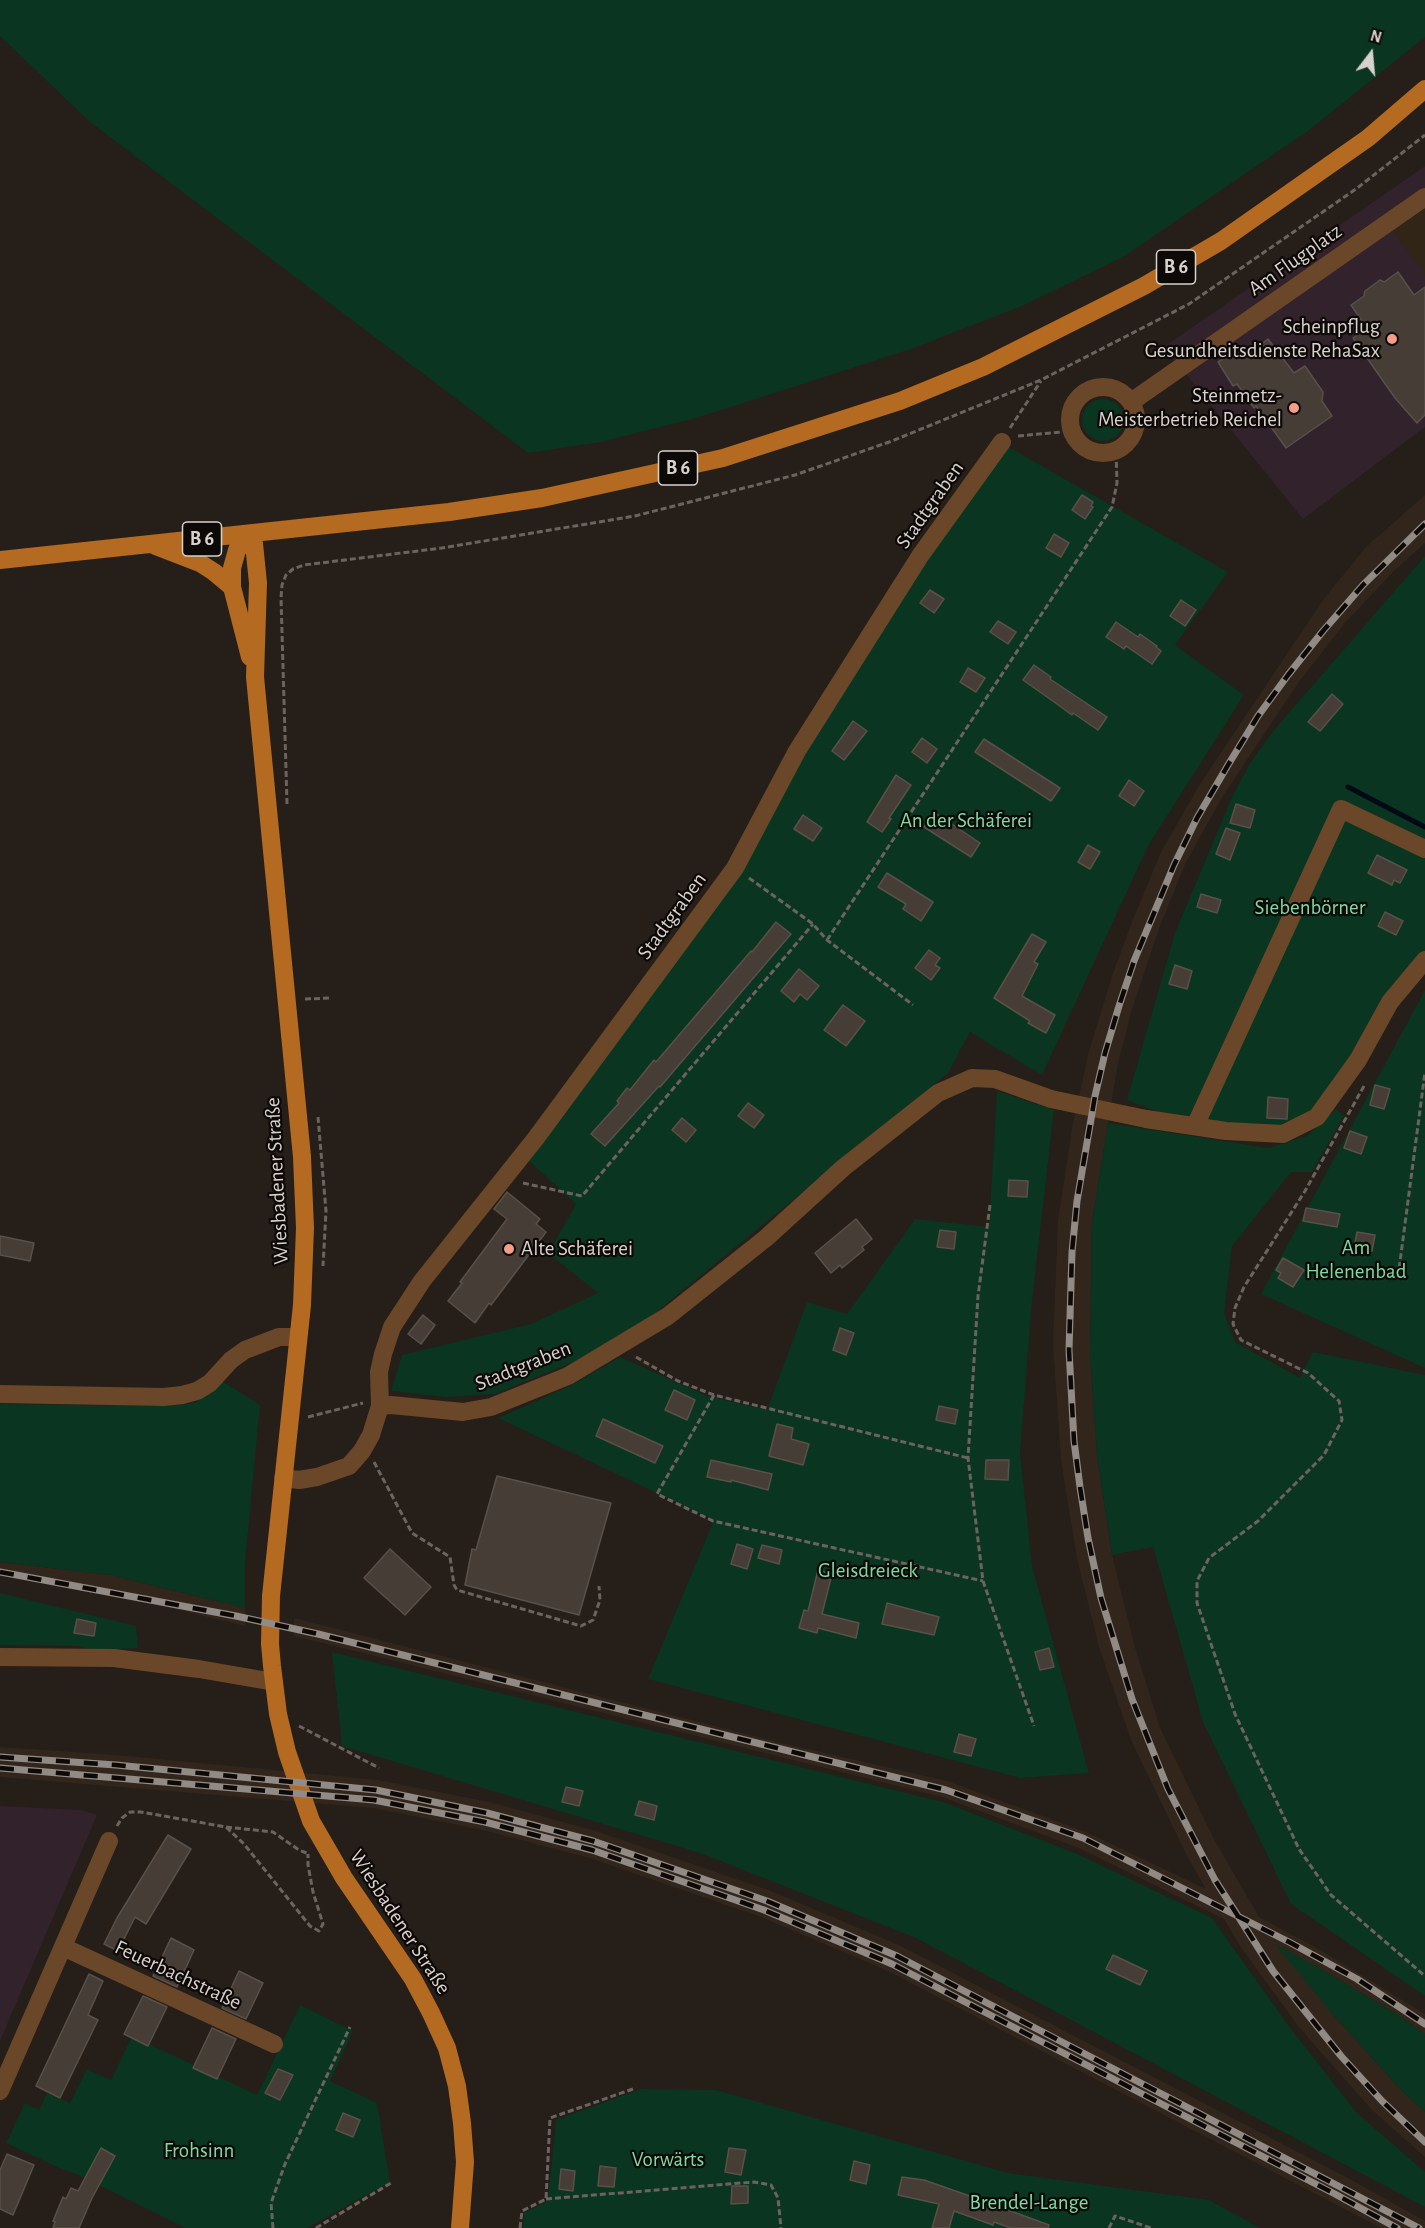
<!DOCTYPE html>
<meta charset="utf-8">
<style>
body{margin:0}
#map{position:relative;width:1425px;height:2228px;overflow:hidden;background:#261e18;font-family:"Alegreya Sans",sans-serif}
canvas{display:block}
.north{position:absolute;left:1341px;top:24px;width:60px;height:60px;-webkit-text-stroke:4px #0d0907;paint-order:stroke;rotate:16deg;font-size:16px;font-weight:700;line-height:24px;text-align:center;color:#d8d2ce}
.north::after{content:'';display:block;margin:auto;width:21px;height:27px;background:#d8d2ce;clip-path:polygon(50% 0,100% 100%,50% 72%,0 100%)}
</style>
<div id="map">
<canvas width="1425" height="2228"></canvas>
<div class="north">N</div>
</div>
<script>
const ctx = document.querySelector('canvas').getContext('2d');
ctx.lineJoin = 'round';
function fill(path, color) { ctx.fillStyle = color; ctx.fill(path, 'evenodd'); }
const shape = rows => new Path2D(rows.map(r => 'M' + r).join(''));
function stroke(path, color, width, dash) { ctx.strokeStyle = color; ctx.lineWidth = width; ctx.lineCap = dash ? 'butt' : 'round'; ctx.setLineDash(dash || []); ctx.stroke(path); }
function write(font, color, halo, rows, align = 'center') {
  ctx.font = font + ' "Alegreya Sans",sans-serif'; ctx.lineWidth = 4.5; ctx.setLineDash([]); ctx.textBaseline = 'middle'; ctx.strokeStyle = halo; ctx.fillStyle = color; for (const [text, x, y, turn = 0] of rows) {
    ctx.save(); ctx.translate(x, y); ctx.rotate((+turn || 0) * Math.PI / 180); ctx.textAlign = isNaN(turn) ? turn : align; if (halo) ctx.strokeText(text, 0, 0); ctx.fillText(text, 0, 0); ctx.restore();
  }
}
fill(shape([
 [1425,166,1425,427,1303,519,1164,347],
 [0,1806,82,1810,97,1815,0,2041]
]), '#31222c');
fill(shape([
 [1425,208,1425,276,1393,231]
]), '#312517');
fill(shape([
 [1425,495,1425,543,1392,573,1345,623,1298,683,1223,796,1186,862,1158,931,1132,1009,1118,1063,1108,1123,1092,1223,1090,1352,1097,1455,1112,1555,1134,1644,1160,1728,1215,1841,1259,1917,1320,1950,1425,2014,1425,2034,1395,2013,1314,1965,1330,2011,1399,2088,1425,2112,1425,2157,1371,2109,1298,2026,1240,1946,1224,1919,1079,1848,942,1797,294,1636,294,1618,777,1742,947,1781,1086,1832,1206,1889,1187,1856,1131,1740,1099,1647,1077,1559,1061,1460,1053,1344,1058,1220,1073,1123,1088,1055,1112,976,1132,922,1161,852,1200,784,1323,600,1366,547],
 [0,1562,110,1575,245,1608,245,1626,107,1592,0,1576],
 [0,1747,116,1755,378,1780,489,1802,596,1831,771,1891,901,1946,1346,2177,1425,2221,1425,2228,1381,2228,888,1971,761,1917,590,1858,483,1830,373,1808,0,1777]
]), '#32261c');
fill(shape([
 [0,0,1425,0,1425,37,1308,131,1123,257,1022,306,911,349,700,417,601,442,528,453,90,122,0,36],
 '1082 420a21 21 0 1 1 42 0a21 21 0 1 1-42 0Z',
 [1005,445,1228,572,1175,645,1244,695,1149,844,1042,1075,970,1032,948,1073,648,1319,576,1361,495,1394,447,1397,391,1391,402,1355,531,1324,598,1293,548,1253,576,1204,527,1159,737,873,802,751,927,558],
 [1425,556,1425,951,1317,1117,1283,1134,1195,1126,1127,1100,1175,933,1232,797,1250,763,1274,730],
 [1425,990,1425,1368,1261,1294],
 [997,1091,1054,1110,1032,1301,1020,1453,1032,1566,1089,1773,1020,1778,648,1679,714,1520,498,1418,572,1385,620,1357,707,1396,767,1410,807,1302,847,1314,915,1219,989,1227],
 [1336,1109,1344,1116,1312,1172,1291,1172,1232,1246,1224,1313,1235,1342,1300,1378,1313,1352,1425,1375,1425,1996,1291,1904,1203,1722,1153,1547,1112,1555,1097,1455,1090,1352,1092,1223,1108,1123,1268,1148,1307,1136],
 [222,1381,260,1405,245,1563,245,1608,110,1575,0,1562,0,1404,164,1406,195,1403],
 [0,1593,136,1626,138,1648,96,1650,78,1646,0,1645],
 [332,1652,943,1802,1075,1853,1212,1918,1288,2025,1356,2112,1425,2172,1425,2207,916,1938,700,1853,342,1746],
 [1275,1944,1314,1965,1395,2013,1425,2034,1425,2112,1399,2088,1330,2011],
 [300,2005,353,2031,330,2081,377,2103,390,2182,307,2228,186,2228,76,2174,59,2168,6,2143,25,2103,39,2110,47,2093,70,2103,87,2069,111,2080,132,2036,257,2095],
 [641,2089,716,2090,1008,2173,1209,2200,1260,2228,523,2228,524,2213,548,2201,556,2120]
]), '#0a3520');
stroke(shape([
 [1348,787,1425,827]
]), '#000a16', 5);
const building = shape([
 [1398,272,1414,295,1425,287,1425,415,1417,423,1395,398,1353,338,1367,328,1351,305,1364,296,1365,291,1380,280,1384,282,1398,272],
 [1268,339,1294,373,1305,366,1323,392,1322,401,1332,416,1286,448,1256,406,1254,408,1237,384,1233,386,1218,362,1242,348,1247,356,1268,339],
 [1082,495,1093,502,1091,506,1093,507,1085,519,1072,510,1082,495],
 [1054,534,1069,543,1061,557,1046,548,1054,534],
 [930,590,944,599,934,613,920,603,930,590],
 [1181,600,1196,610,1185,626,1170,616,1181,600],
 [998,621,1016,632,1008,644,990,632,998,621],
 [1116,622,1138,637,1140,634,1157,646,1156,647,1161,651,1152,664,1126,646,1124,649,1106,637,1116,622],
 [1034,665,1051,677,1050,679,1107,717,1098,730,1073,713,1072,715,1057,704,1023,680,1034,665],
 [968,668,985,678,976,692,960,682,968,668],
 [1332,694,1343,704,1320,731,1308,722,1332,694],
 [853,721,867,731,844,760,832,751,853,721],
 [922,738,937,749,927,763,912,752,922,738],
 [984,739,1060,788,1051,801,975,752,984,739],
 [896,775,911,785,889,818,891,819,882,832,867,822,896,775],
 [1129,780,1144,791,1134,806,1119,796,1129,780],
 [1236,804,1255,810,1250,828,1230,823,1236,804],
 [934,812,980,843,971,857,924,827,934,812],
 [803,815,822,828,813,841,794,829,803,815],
 [1226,828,1240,833,1230,860,1216,854,1226,828],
 [1088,845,1100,852,1090,869,1078,862,1088,845],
 [1377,855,1407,870,1400,883,1394,880,1392,885,1368,873,1377,855],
 [887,873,933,902,921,921,903,909,906,904,878,887,887,873],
 [1201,894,1221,900,1217,913,1197,907,1201,894],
 [1385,912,1403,921,1396,935,1378,926,1385,912],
 [776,922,791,934,660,1087,659,1086,605,1146,591,1134,619,1103,617,1101,627,1088,630,1090,654,1060,656,1062,751,951,752,952,776,922],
 [1032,934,1046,942,1034,962,1038,964,1022,996,1055,1015,1046,1033,1028,1023,1030,1021,994,998,1032,934],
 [929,950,940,958,935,965,940,968,931,980,915,968,929,950],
 [1175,965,1192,971,1187,989,1169,984,1175,965],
 [799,969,819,986,807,1000,800,994,794,1002,781,991,799,969],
 [843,1005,865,1021,846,1046,824,1030,843,1005],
 [1375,1085,1390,1089,1384,1109,1370,1105,1375,1085],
 [1268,1097,1288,1099,1287,1119,1267,1118,1268,1097],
 [748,1103,764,1115,754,1128,738,1116,748,1103],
 [682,1118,696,1130,686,1142,672,1130,682,1118],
 [1350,1131,1367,1137,1361,1154,1344,1148,1350,1131],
 [1009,1180,1028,1181,1027,1197,1008,1196,1009,1180],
 [507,1192,540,1219,536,1224,546,1232,491,1305,489,1303,475,1323,448,1301,462,1283,460,1282,507,1219,494,1209,507,1192],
 [1306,1208,1340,1214,1337,1227,1303,1221,1306,1208],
 [856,1219,872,1239,862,1247,864,1250,842,1268,840,1265,831,1273,815,1253,856,1219],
 [940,1230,956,1232,954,1249,937,1247,940,1230],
 [1357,1232,1375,1235,1372,1251,1354,1248,1357,1232],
 [0,1236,34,1243,30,1261,0,1255,0,1236],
 [1283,1258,1304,1270,1293,1287,1278,1278,1281,1273,1276,1270,1283,1258],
 [423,1315,435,1325,421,1344,408,1334,423,1315],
 [840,1328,854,1333,846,1355,833,1350,840,1328],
 [674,1390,695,1400,687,1420,665,1410,674,1390],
 [939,1406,958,1410,955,1424,936,1420,939,1406],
 [603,1419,663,1446,655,1463,596,1436,603,1419],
 [777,1424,793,1428,791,1439,809,1444,803,1465,769,1456,777,1424],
 [711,1460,772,1474,768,1490,731,1480,731,1482,707,1477,711,1460],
 [986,1460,1009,1460,1008,1480,985,1479,986,1460],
 [497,1476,611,1503,579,1615,465,1585,472,1549,476,1550,497,1476],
 [737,1544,753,1549,747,1569,731,1564,737,1544],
 [762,1545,782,1550,779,1564,758,1558,762,1545],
 [390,1549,431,1587,405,1615,364,1578,390,1549],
 [818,1570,832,1574,822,1614,859,1623,856,1638,818,1628,817,1633,799,1628,804,1610,808,1611,818,1570],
 [887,1603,939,1617,934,1635,882,1624,887,1603],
 [77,1619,96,1623,94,1636,74,1633,77,1619],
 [1049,1648,1054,1667,1040,1670,1035,1652,1049,1648],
 [959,1734,976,1739,971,1756,954,1752,959,1734],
 [566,1787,583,1791,579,1806,562,1802,566,1787],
 [639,1801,657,1806,654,1820,635,1815,639,1801],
 [168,1835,191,1849,146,1924,135,1917,118,1951,104,1944,117,1918,168,1835],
 [171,1938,194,1950,177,1987,153,1976,171,1938],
 [1113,1955,1147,1971,1140,1985,1106,1969,1113,1955],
 [239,1971,263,1983,246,2019,222,2008,239,1971],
 [89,1974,103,1981,88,2015,98,2020,60,2098,36,2086,89,1974],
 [143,1996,167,2007,148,2046,124,2034,143,1996],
 [212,2028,236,2039,217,2079,193,2068,212,2028],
 [278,2069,293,2075,280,2100,265,2093,278,2069],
 [343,2113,360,2120,353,2137,336,2130,343,2113],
 [101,2148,115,2156,92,2198,79,2228,53,2228,55,2222,53,2221,63,2197,66,2199,71,2188,78,2191,101,2148],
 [729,2148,746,2150,741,2175,725,2172,729,2148],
 [7,2154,34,2165,13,2215,0,2209,0,2170,7,2154],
 [854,2161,870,2165,866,2184,850,2180,854,2161],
 [600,2166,616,2168,614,2187,598,2186,600,2166],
 [561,2169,575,2171,573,2191,559,2189,561,2169],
 [902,2177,924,2180,967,2195,1049,2225,1048,2228,1011,2228,994,2222,993,2225,954,2211,949,2228,932,2228,939,2204,898,2195,902,2177],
 [732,2186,748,2186,748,2203,731,2204,732,2186]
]);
fill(building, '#453d36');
stroke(building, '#595049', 1.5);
stroke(shape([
 [1010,428,1041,381],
 [1018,436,1072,431],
 [287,804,281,598,282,585,286,575,293,569,304,565,442,548,635,516,795,475,892,441,1041,380,1189,304,1356,189,1425,135],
 [749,878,813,924,827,940,913,1005],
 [827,940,1112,507,1117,483,1116,450],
 [305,999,330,998],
 [1364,1086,1305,1191,1244,1287,1235,1308,1233,1324,1241,1340,1308,1373,1339,1401,1342,1420,1324,1455,1258,1521,1209,1558,1197,1581,1197,1603,1235,1714,1299,1849,1331,1895,1425,1976],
 [318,1117,326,1211,323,1266],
 [523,1183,582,1196,813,924],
 [990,1205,978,1296,968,1458,983,1581,1034,1726],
 [1398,1277,1425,1072],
 [636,1357,678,1381,714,1395,968,1458],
 [714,1395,657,1494,713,1521,983,1581],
 [308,1417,363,1403],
 [374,1462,412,1533,450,1557,454,1585,457,1590,581,1626,593,1620,600,1600,599,1586],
 [299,1726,379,1768],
 [117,1826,122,1818,130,1812,141,1812,226,1827,244,1844,310,1926,319,1931,323,1924,313,1892,308,1865,308,1854],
 [226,1827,273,1832,299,1850,309,1854],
 [546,2199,754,2182,771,2185,778,2198,781,2228],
 [273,2228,271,2203,285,2164,350,2027],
 [316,2228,391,2183],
 [520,2228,522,2211,546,2199,550,2118,633,2089],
 [1109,2228,1115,2216,1151,2228]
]), '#6b645e', 3, [6, 3]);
stroke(shape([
 '1070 420a33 33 0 1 1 66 0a33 33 0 1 1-66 0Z',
 [1131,402,1425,197],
 [1195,1126,1341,809,1425,849],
 [0,1394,164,1397,182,1395,197,1391,210,1383,231,1360,245,1350,279,1337,298,1337],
 [380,1406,379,1372,383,1354,392,1327,422,1281,536,1138,735,868,797,751,920,556,1002,442],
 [283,1478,299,1480,317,1477,349,1466,362,1451,371,1435,380,1406,391,1405,463,1412,491,1407,568,1376,668,1316,766,1238,843,1168,938,1093,972,1078,995,1079,1051,1099,1146,1119,1226,1131,1283,1134,1317,1117,1358,1060,1390,1002,1425,960],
 [0,1657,114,1658,199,1669,274,1682],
 [63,1947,274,2044],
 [0,2091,109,1841]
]), '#6a4728', 18);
stroke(shape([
 [253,534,258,583,255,677,302,1157,305,1228,302,1305,271,1596,270,1644,272,1666,278,1714,287,1752,311,1821,344,1878,413,1979,431,2013,447,2048,457,2086,462,2123,465,2162,460,2228],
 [156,546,200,563,214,572,232,587],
 [0,560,449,512,542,498,723,458,900,401,983,367,1144,286,1221,241,1368,138,1425,89],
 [250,657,232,587,232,568,237,550,253,534]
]), '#b46a20', 18);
const rail = shape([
 [1425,524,1363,585,1323,631,1288,675,1258,716,1228,765,1197,818,1174,865,1134,961,1119,1006,1105,1053,1095,1096,1077,1201,1072,1252,1069,1350,1074,1441,1080,1487,1088,1538,1101,1598,1132,1699,1168,1789,1215,1880,1273,1971,1341,2056,1382,2101,1425,2142],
 [0,1572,236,1616,318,1634,946,1790,1083,1838,1291,1943,1357,1979,1425,2024],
 [0,1757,116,1765,376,1790,487,1813,593,1841,767,1901,897,1956,1419,2228],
 [0,1768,374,1800,485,1822,592,1850,764,1910,892,1964,1335,2194,1397,2228]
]);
stroke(rail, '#918a85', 7);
stroke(rail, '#0d0907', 4.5, [14]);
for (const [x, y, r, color] of [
 [1392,339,6,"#f49e87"],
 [1294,408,6,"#f49e87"],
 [509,1249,6,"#f49e87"]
]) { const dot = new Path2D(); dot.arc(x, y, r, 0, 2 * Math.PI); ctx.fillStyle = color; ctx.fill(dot); stroke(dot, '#0d0907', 2); }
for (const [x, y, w] of [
 [1176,267,39],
 [678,468,39],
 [202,539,39]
]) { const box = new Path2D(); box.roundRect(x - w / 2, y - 17, w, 34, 4.5); ctx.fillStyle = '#0d0907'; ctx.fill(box); stroke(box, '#d8d2ce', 1.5); }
write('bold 20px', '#d8d2ce', null, [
 ["B 6",1176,267],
 ["B 6",678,468],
 ["B 6",202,539]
]);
write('21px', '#d8d2ce', '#0d0907', [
 ["Am Flugplatz",1295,260,-35],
 ["Stadtgraben",930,505,-55],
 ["Stadtgraben",672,916,-54],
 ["Wiesbadener Straße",277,1181,-93],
 ["Stadtgraben",523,1366,-22],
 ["Wiesbadener Straße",400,1922,57],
 ["Feuerbachstraße",178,1975,25]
]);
write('21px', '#d8d2ce', '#0d0907', [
 ["Scheinpflug",1380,327],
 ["Gesundheitsdienste RehaSax",1380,351],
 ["Steinmetz-",1282,396],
 ["Meisterbetrieb Reichel",1282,420],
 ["Alte Schäferei",521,1249,"left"]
], 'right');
write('21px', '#7ddaa5', '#0d0907', [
 ["An der Schäferei",966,821],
 ["Siebenbörner",1310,908],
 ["Am",1356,1248],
 ["Helenenbad",1356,1272],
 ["Gleisdreieck",868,1571],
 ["Frohsinn",199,2151],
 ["Vorwärts",668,2160],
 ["Brendel-Lange",1029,2203]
]);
</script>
